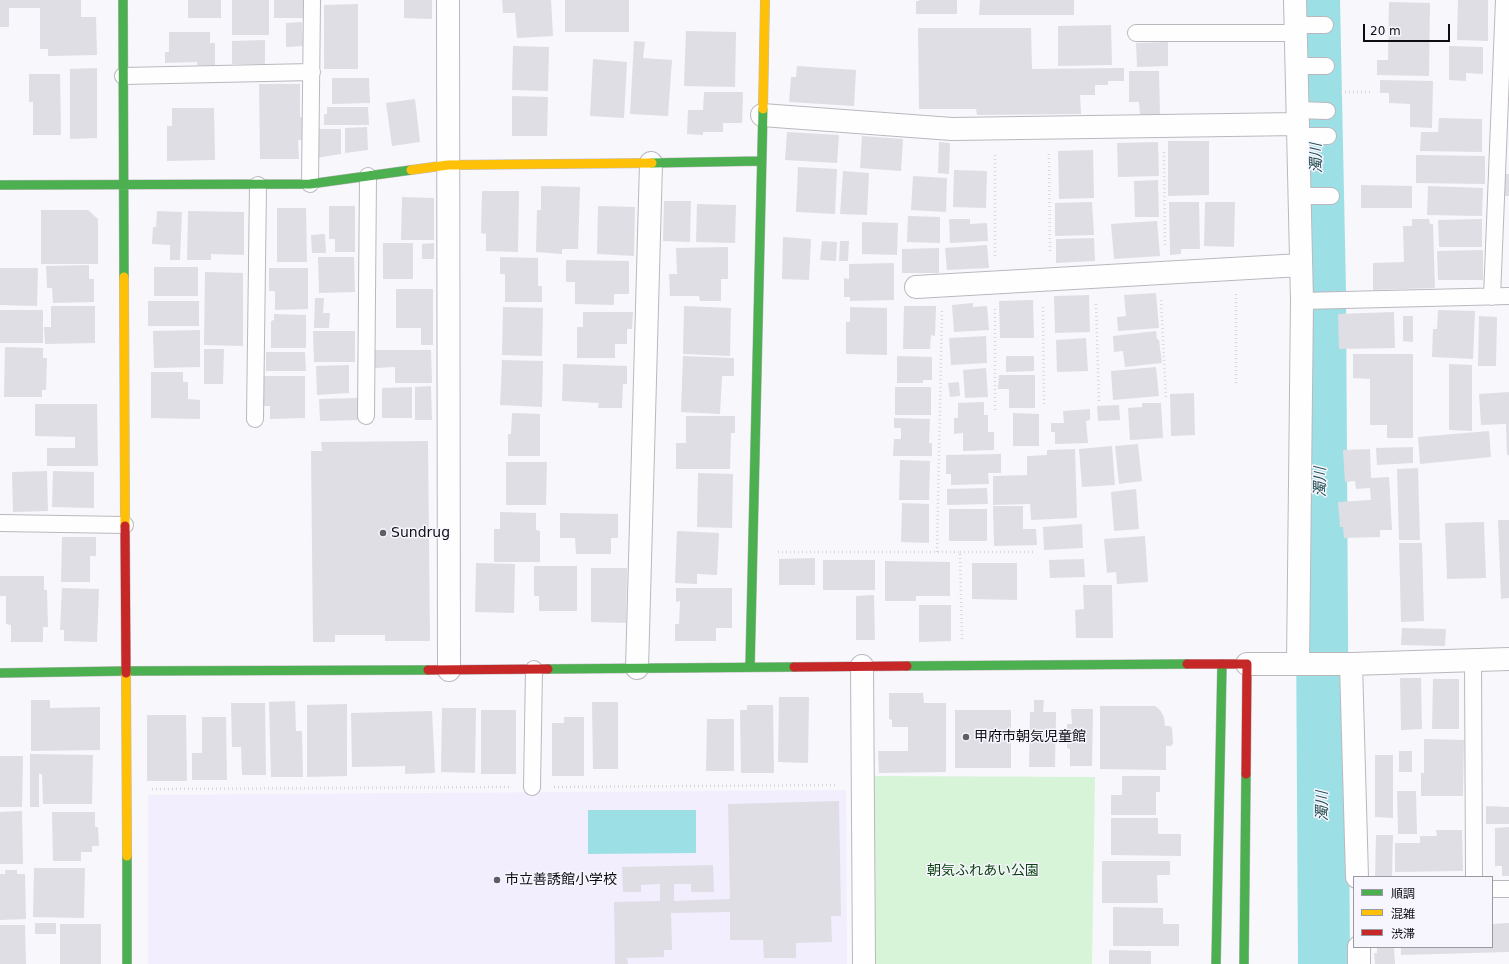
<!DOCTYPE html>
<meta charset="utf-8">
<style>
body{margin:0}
#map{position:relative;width:1509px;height:964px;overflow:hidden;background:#f8f7fc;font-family:"DejaVu Sans","Noto Sans JP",sans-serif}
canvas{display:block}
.legend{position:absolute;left:1353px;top:876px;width:140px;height:72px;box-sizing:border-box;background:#f7f5fe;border:1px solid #9a98a0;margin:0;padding:5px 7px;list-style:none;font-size:12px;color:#0e0c13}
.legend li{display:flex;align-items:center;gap:8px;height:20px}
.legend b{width:20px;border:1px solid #9a98a0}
.scale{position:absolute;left:1363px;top:24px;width:87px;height:18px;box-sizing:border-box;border:2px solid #0e0c13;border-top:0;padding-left:5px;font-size:12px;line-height:14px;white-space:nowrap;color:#0e0c13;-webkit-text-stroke:3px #f7f5fe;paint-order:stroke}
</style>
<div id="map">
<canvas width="1509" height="964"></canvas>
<ul class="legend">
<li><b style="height:5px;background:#4caf50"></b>順調</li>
<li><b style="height:5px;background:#ffc107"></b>混雑</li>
<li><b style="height:5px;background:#c62828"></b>渋滞</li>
</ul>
<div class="scale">20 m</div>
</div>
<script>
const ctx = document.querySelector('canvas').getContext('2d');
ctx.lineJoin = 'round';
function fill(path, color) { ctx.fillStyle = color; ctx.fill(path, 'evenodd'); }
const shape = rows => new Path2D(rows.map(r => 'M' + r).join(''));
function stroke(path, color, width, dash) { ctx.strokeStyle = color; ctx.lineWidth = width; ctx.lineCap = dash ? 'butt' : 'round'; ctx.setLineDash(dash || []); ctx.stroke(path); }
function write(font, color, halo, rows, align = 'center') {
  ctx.font = font + ' "DejaVu Sans","Noto Sans JP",sans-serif'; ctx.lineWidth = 3; ctx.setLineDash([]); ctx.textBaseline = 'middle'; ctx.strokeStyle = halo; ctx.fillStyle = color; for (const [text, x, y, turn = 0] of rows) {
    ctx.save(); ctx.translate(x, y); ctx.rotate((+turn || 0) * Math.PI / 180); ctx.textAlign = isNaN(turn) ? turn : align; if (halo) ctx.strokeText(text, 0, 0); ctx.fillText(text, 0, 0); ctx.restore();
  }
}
fill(shape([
 [846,790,847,964,148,964,148,795]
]), '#f2eefe');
fill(shape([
 [871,776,1095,777,1092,964,873,964]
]), '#d7f3d8');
fill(shape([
 [588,810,696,810,696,853,588,854]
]), '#9ce0e6');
stroke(shape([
 [1314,0,1320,290,1324,964]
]), '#9ce0e6', 52);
fill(shape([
 [0,0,81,0,81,17,96,17,97,55,48,56,48,49,40,49,40,8,9,8,9,27,0,27],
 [188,0,221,0,221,18,188,18],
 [232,0,269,0,269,35,232,35],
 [274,0,304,0,304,18,274,18],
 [404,0,432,0,432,19,404,18],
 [502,0,551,0,553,36,517,38,515,13,503,13],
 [565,0,629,0,629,32,565,32],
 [919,0,957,0,957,14,916,14,916,1,919,1],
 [980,0,1074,0,1074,15,979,15],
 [1458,0,1488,0,1488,41,1457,40],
 [1389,2,1430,3,1429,76,1377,75,1377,60,1388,60],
 [358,4,358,69,324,69,324,5],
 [302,22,303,46,286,47,286,23],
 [1111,25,1112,65,1058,66,1058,26],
 [918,28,1031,28,1032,69,1124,68,1124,81,1108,81,1108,85,1095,85,1095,95,1080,95,1081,114,977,115,976,109,919,109],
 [686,31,736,32,735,87,684,86],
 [169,32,210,32,210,43,215,43,215,65,197,65,197,62,165,63,165,52,169,52],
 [265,40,265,64,232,64,232,41],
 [634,41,645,42,643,58,672,60,668,116,630,114],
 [1168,42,1168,66,1137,67,1136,43],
 [513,46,549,47,548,91,512,90],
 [1449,46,1483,47,1483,74,1466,73,1466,81,1449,80],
 [593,59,627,62,624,118,590,116],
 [797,66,856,70,854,106,789,102,791,77,796,77],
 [97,68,97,138,70,139,70,69],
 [1129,71,1159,71,1160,115,1140,115,1139,102,1129,102],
 [29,74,60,74,61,135,33,135,33,102,29,102],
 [332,78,369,78,370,103,332,104],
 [1380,80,1433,81,1432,128,1410,127,1410,104,1389,103,1389,93,1380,93],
 [259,84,300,84,300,117,303,117,303,140,298,140,299,159,260,159],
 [704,92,743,92,742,123,723,123,723,132,703,132,703,135,687,134,688,110,703,110],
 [512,96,548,97,547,136,512,136],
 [415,99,420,142,392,146,386,103],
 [327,107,368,107,369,125,324,125,324,114,327,114],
 [172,108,214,108,215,160,167,161,167,126,172,126],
 [1439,118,1482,119,1482,152,1420,151,1421,132,1438,132],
 [367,127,368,150,345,153,345,128],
 [317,129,341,129,341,154,316,158],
 [787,132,839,135,837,163,785,160],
 [862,136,903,139,901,171,860,168],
 [1168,141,1209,141,1209,195,1168,196],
 [939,142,950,143,949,174,938,173],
 [1158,142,1159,176,1118,177,1117,143],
 [1093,150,1094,198,1059,199,1058,151],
 [1416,155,1485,156,1485,184,1416,183],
 [798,167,837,169,835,214,796,212],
 [954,170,987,171,986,208,953,207],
 [843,171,869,173,867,215,840,214],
 [1504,174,1509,174,1509,196,1504,196],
 [913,176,947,178,946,212,911,210],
 [1158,180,1159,217,1135,217,1134,181],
 [1361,185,1412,186,1412,208,1361,208],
 [541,186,580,187,578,249,562,249,562,254,536,252,537,210,541,210],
 [1428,186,1483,188,1482,216,1427,215],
 [482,191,519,191,518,252,486,251,486,234,481,233],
 [402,197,434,198,434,240,401,240],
 [664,201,691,201,690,242,663,241],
 [1092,202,1094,235,1055,236,1055,203],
 [1169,202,1199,202,1200,249,1181,249,1181,254,1170,255],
 [1205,202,1235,202,1234,247,1204,246],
 [697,204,736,205,735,243,696,242],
 [329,206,355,206,355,252,335,252,335,239,329,239],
 [598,206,635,207,634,256,597,254],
 [277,208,306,208,307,262,277,262],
 [41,210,88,210,98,219,98,264,41,264],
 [157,211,182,212,180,260,170,260,170,245,152,244,153,227,156,227],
 [188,211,244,212,244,255,211,254,211,260,187,260],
 [908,216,940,217,940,243,907,242],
 [949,219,970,219,970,224,987,223,988,241,950,243],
 [1412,219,1429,219,1430,224,1433,224,1435,288,1373,290,1373,263,1404,262,1403,226,1412,226],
 [1482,219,1482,247,1439,247,1438,220],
 [1157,221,1160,256,1114,259,1111,224],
 [862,222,898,223,897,255,862,254],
 [325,234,326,253,312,253,311,235],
 [783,237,811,239,809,280,782,279],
 [1094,238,1095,261,1056,263,1056,239],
 [822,241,837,242,836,261,820,260],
 [840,241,849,241,848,261,839,261],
 [383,243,413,243,413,279,383,279],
 [434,243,434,259,422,259,422,244],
 [987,245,989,268,947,270,945,248],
 [728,247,728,279,721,279,721,301,700,301,699,296,670,296,669,274,677,274,676,248],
 [939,248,939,273,902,273,902,249],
 [1483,250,1483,280,1438,280,1437,251],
 [318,257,354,257,355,292,319,293],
 [500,257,538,258,538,286,542,286,542,302,505,302,505,274,500,274],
 [566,260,629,261,629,294,614,294,614,305,575,304,575,282,566,282],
 [894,263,894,300,850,301,850,297,844,297,844,278,849,279,849,264],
 [89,265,89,279,94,279,94,302,53,303,52,288,47,288,46,266],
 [154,267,198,267,198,296,154,296],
 [0,268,38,268,37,306,0,305],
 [269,268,308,268,308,309,275,310,275,291,269,291],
 [205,272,243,273,243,346,204,345],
 [396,289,433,289,433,345,421,345,421,328,396,328],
 [1156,293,1159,328,1118,331,1117,317,1126,316,1124,295],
 [1089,295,1090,332,1055,333,1054,296],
 [315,298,324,298,323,313,330,313,329,328,314,328],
 [1033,300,1034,338,1000,338,999,301],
 [148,301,199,301,199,326,148,326],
 [973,303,973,307,987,306,989,330,954,332,952,305],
 [51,306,95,306,95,343,45,344,44,327,51,327],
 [684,306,731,308,730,356,683,354],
 [904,306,936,306,935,336,931,335,930,349,903,349],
 [503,307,543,308,542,356,502,355],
 [850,307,887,308,887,355,846,354,846,322,850,322],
 [0,310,43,310,43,343,0,343],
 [1438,310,1475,311,1473,359,1432,357,1433,329,1437,329],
 [583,312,633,312,632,329,627,329,627,344,615,344,615,358,577,358,577,327,583,327],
 [1394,312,1395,348,1339,349,1338,314],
 [274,314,306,315,306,348,271,348,271,321,274,320],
 [1403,316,1413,316,1413,342,1403,341],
 [1479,316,1497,317,1496,366,1478,366],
 [200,330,200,367,154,368,153,331],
 [313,331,355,331,355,362,314,362],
 [1156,331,1157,339,1159,340,1162,363,1125,367,1123,351,1114,352,1113,336],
 [986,336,987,363,951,365,949,338],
 [1086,338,1088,371,1057,372,1056,340],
 [5,347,43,348,43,358,47,358,46,390,42,390,42,397,4,397],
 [204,349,224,349,223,384,204,384],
 [374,350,431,350,432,383,395,383,395,367,375,368],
 [266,352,305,352,306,371,266,371],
 [1353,354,1413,354,1413,438,1387,438,1387,425,1370,425,1370,379,1353,378],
 [683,356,734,358,734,376,722,376,720,414,681,412],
 [897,356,932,357,932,380,923,380,923,383,897,383],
 [1006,356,1034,356,1034,371,1006,372],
 [502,360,543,361,542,407,500,405],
 [563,364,627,366,627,384,623,384,622,408,598,408,599,403,562,401],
 [1449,364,1472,365,1472,431,1449,430],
 [349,365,349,393,317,395,316,366],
 [1156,367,1159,396,1113,400,1111,371],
 [986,368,988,397,965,398,963,370],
 [151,372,183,372,183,382,188,382,188,399,200,400,200,419,151,418],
 [999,375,1035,375,1035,408,1009,408,1009,389,998,389],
 [264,376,305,376,305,418,270,419,270,406,264,406],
 [959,382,960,396,950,397,948,383],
 [431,386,432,420,415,420,415,387],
 [412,387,412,418,382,418,382,388],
 [895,387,931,387,931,415,895,415],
 [1509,392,1509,455,1507,455,1506,424,1481,425,1479,394],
 [1194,393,1195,435,1171,436,1170,394],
 [359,398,359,420,320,421,319,399],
 [984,402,984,415,988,415,988,432,994,432,994,450,963,451,963,433,954,434,954,418,958,418,958,403],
 [1142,403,1161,403,1163,438,1130,440,1128,408,1142,407],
 [35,404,97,404,98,466,47,466,47,448,75,448,75,437,35,436],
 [1119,405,1120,420,1098,421,1097,406],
 [1090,409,1090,420,1086,421,1088,443,1055,444,1055,432,1051,432,1051,423,1064,423,1063,411],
 [512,413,540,414,540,456,508,456,508,434,511,434],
 [1013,413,1039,414,1039,446,1013,446],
 [686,416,735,416,735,433,731,433,730,469,676,469,676,443,686,443],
 [894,418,930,419,929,443,932,443,932,456,893,456,894,439,901,439,901,428,894,428],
 [1489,431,1491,457,1420,464,1418,437],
 [428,441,430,641,385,641,385,635,335,635,335,642,313,642,311,451,322,451,321,442],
 [1138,444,1142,481,1119,484,1115,446],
 [1112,446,1115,485,1082,487,1079,449],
 [1413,447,1413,463,1377,465,1376,448],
 [1075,449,1077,518,1031,520,1030,504,993,505,993,476,1027,475,1027,456,1047,455,1047,450],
 [1370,449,1371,478,1389,477,1392,530,1380,530,1380,537,1344,538,1343,527,1340,527,1338,502,1371,500,1370,488,1356,489,1355,481,1345,482,1343,450],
 [1001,454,1001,473,988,473,989,484,951,485,951,474,946,474,946,455],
 [900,460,930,461,929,500,899,500],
 [506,462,547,462,546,505,506,505],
 [1418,468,1420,540,1399,540,1397,469],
 [47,471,48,511,13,512,12,472],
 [53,471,94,472,94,508,52,507],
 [698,473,733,474,732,528,697,527],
 [987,488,988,504,947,505,947,489],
 [1136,489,1139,529,1114,531,1111,492],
 [902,503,929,504,929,543,901,542],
 [993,506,1023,506,1023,529,1036,529,1037,545,994,546],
 [949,509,987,509,987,541,949,541],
 [500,512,536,513,536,530,540,531,540,562,494,562,494,529,500,529],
 [560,513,618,514,618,538,611,538,611,554,576,554,575,538,560,538],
 [1498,520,1509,520,1509,598,1501,599],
 [1484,522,1486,578,1447,579,1445,523],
 [1082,524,1083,548,1044,550,1043,527],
 [677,531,719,533,717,575,697,574,697,584,675,583],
 [1145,536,1148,582,1117,584,1116,572,1107,573,1104,539],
 [62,537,96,537,96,556,90,556,90,582,61,582],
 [1399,543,1422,543,1424,621,1401,622],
 [815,558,815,585,779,585,779,559],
 [1084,559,1085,577,1050,578,1049,560],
 [823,560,875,560,875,590,823,590],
 [885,561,950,562,950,596,916,596,916,601,885,601],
 [476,563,515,564,514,613,475,612],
 [972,563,1017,563,1017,600,972,599],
 [534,566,577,566,577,611,539,611,539,596,534,596],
 [591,568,627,568,626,623,591,622],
 [0,576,44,576,44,590,47,590,48,627,43,627,43,642,11,642,11,625,6,624,6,596,0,596],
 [1083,585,1112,585,1113,638,1076,638,1075,610,1084,609],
 [62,588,99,589,97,642,64,641,64,630,60,630],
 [676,588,732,588,732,628,716,628,716,641,675,641,675,624,679,624,680,601,676,602],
 [874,595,875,640,856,640,856,596],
 [919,605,951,605,951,641,919,642],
 [1402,628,1446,629,1445,646,1401,645],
 [1400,678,1421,678,1422,729,1401,730],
 [1433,679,1459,679,1459,729,1432,729],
 [889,693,923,693,924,703,946,703,946,772,879,773,878,751,908,751,908,727,892,727,892,720,889,719],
 [779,697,809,697,808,763,778,762],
 [31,700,50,700,50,708,100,707,100,750,31,751],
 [1034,700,1044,700,1043,712,1056,712,1055,767,1029,767,1030,712,1034,712],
 [295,701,296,731,302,731,303,777,271,777,269,702],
 [592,702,618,702,618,769,593,769],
 [231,703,265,703,266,775,242,775,241,747,232,747],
 [347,704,347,776,307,777,307,705],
 [747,705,773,705,774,773,741,773,740,710,747,710],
 [1100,706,1155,706,1160,710,1164,717,1165,726,1170,726,1172,728,1173,744,1171,746,1166,746,1166,770,1100,769],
 [442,708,476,708,475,773,441,772],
 [1071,709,1093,709,1092,766,1070,766,1070,749,1067,748,1067,724,1072,724],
 [481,710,516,710,516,774,481,774],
 [955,710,1011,710,1011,768,955,768],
 [432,711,435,773,405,774,405,766,352,767,351,713],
 [147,715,186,715,187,781,147,781],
 [202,717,226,717,227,780,192,780,192,753,202,753],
 [564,717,584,717,584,776,552,776,552,723,564,723],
 [707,719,734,719,734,771,706,771],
 [1424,739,1464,740,1463,796,1421,796,1421,773,1424,773],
 [1399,751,1412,751,1412,772,1399,772],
 [30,754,93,755,92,804,43,804,42,774,39,774,39,807,30,807],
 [1375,755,1393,755,1393,818,1375,817],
 [0,756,23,756,22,807,0,807],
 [1122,776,1160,776,1160,792,1156,792,1156,815,1111,815,1111,795,1122,795],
 [1397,791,1416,791,1417,834,1398,834],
 [839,801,841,916,831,916,832,942,796,943,796,958,764,958,763,940,730,940,730,912,671,913,672,950,664,950,664,957,627,958,628,964,615,964,614,902,660,901,660,884,641,885,641,892,623,892,622,867,713,865,714,892,691,892,691,884,674,884,674,901,730,899,728,804],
 [1486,806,1509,807,1509,824,1486,824],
 [22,811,23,864,0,864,0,812],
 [52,812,95,812,95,827,98,827,99,846,92,846,92,852,81,852,81,861,53,861],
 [1111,818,1158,818,1158,834,1181,834,1181,856,1111,855],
 [1509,827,1509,876,1502,876,1502,866,1495,866,1495,828],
 [1436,830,1462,830,1463,871,1395,872,1395,843,1420,843,1420,836,1437,836],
 [1376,835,1393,835,1392,877,1375,877],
 [1102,861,1170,861,1170,875,1157,875,1158,903,1102,903],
 [34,868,85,868,84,918,33,917],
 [5,870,17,870,17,874,25,874,26,919,0,920,0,874,5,874],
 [1113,907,1163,908,1163,924,1179,924,1179,946,1113,946],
 [35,923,56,923,56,934,35,934],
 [1509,923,1509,952,1401,955,1401,947,1492,947,1492,924],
 [60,924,101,924,101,964,60,964],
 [0,925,25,925,26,964,0,964],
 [1377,947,1394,947,1395,964,1375,964,1374,953,1377,953],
 [1109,950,1151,951,1151,964,1109,964]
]), '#dfdee4');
const lane = shape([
 [1296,25,1325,25],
 [1136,33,1296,33],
 [1297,66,1326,66],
 [123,76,312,72],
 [1298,110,1327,111],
 [1299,136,1328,136],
 [310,184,312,0],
 [1300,196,1331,196],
 [1492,297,1504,0],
 [1302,301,1509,296],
 [366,416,368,176],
 [255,419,258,185],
 [0,523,125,525],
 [1473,660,1474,877],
 [532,787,534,669],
 [1492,889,1509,889]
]);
const street = shape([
 [448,0,449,670],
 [1295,0,1302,301,1298,664],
 [762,115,952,129,1298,124],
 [916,287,1301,265],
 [1247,664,1351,664,1509,659],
 [1351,664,1357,877],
 [862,666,864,964],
 [637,668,651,163],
 [1359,947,1359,964]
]);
const fast = shape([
 [123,0,124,277],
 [652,163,761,161],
 [0,185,310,184,411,170],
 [907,666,1187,664],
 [750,667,763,109],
 [548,669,794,667],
 [0,673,126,671,428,670],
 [127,856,127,964],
 [1216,964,1222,664],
 [1244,964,1246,774]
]);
const slow = shape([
 [763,109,765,0],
 [411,170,448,165,652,163],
 [124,277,125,526],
 [126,673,127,856]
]);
const jam = shape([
 [125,526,126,673],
 [1187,664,1247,664,1246,774],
 [794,667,907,666],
 [428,670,548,669]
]);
stroke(lane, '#bab8be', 18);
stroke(street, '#bab8be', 24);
stroke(fast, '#bab8be', 10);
stroke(slow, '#bab8be', 10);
stroke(jam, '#bab8be', 10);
stroke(shape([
 [1341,92,1373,92],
 [1164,152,1165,247],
 [1049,154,1050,253],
 [995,155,995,256],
 [1236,294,1236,386],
 [1161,300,1166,397],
 [1096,304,1099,402],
 [1043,307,1044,405],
 [995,309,995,413],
 [778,552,960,552,962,639],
 [937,552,942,311],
 [960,552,1034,552],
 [554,787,837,785],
 [152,789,509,787]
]), '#d9d8da', 2.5, [1, 3]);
stroke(lane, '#fefeff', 16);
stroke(street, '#fefeff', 22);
stroke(fast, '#4caf50', 9);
stroke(slow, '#ffc107', 9);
stroke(jam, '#c62828', 9);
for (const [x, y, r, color] of [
 [383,533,4,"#605e65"],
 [966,737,4,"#605e65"],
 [497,880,4,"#605e65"]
]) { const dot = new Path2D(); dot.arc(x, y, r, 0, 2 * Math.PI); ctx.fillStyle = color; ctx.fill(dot); stroke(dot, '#f7f5fe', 1.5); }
write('14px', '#0e0c13', '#f7f5fe', [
 ["Sundrug",391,533],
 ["甲府市朝気児童館",974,737],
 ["市立善誘館小学校",505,880]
], 'left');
write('14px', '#0b420f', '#f7f5fe', [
 ["朝気ふれあい公園",983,871]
]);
write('italic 15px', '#224e52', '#f7f5fe', [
 ["濁川",1317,158,-91],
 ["濁川",1321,482,-90],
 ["濁川",1323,806,-90]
]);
</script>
